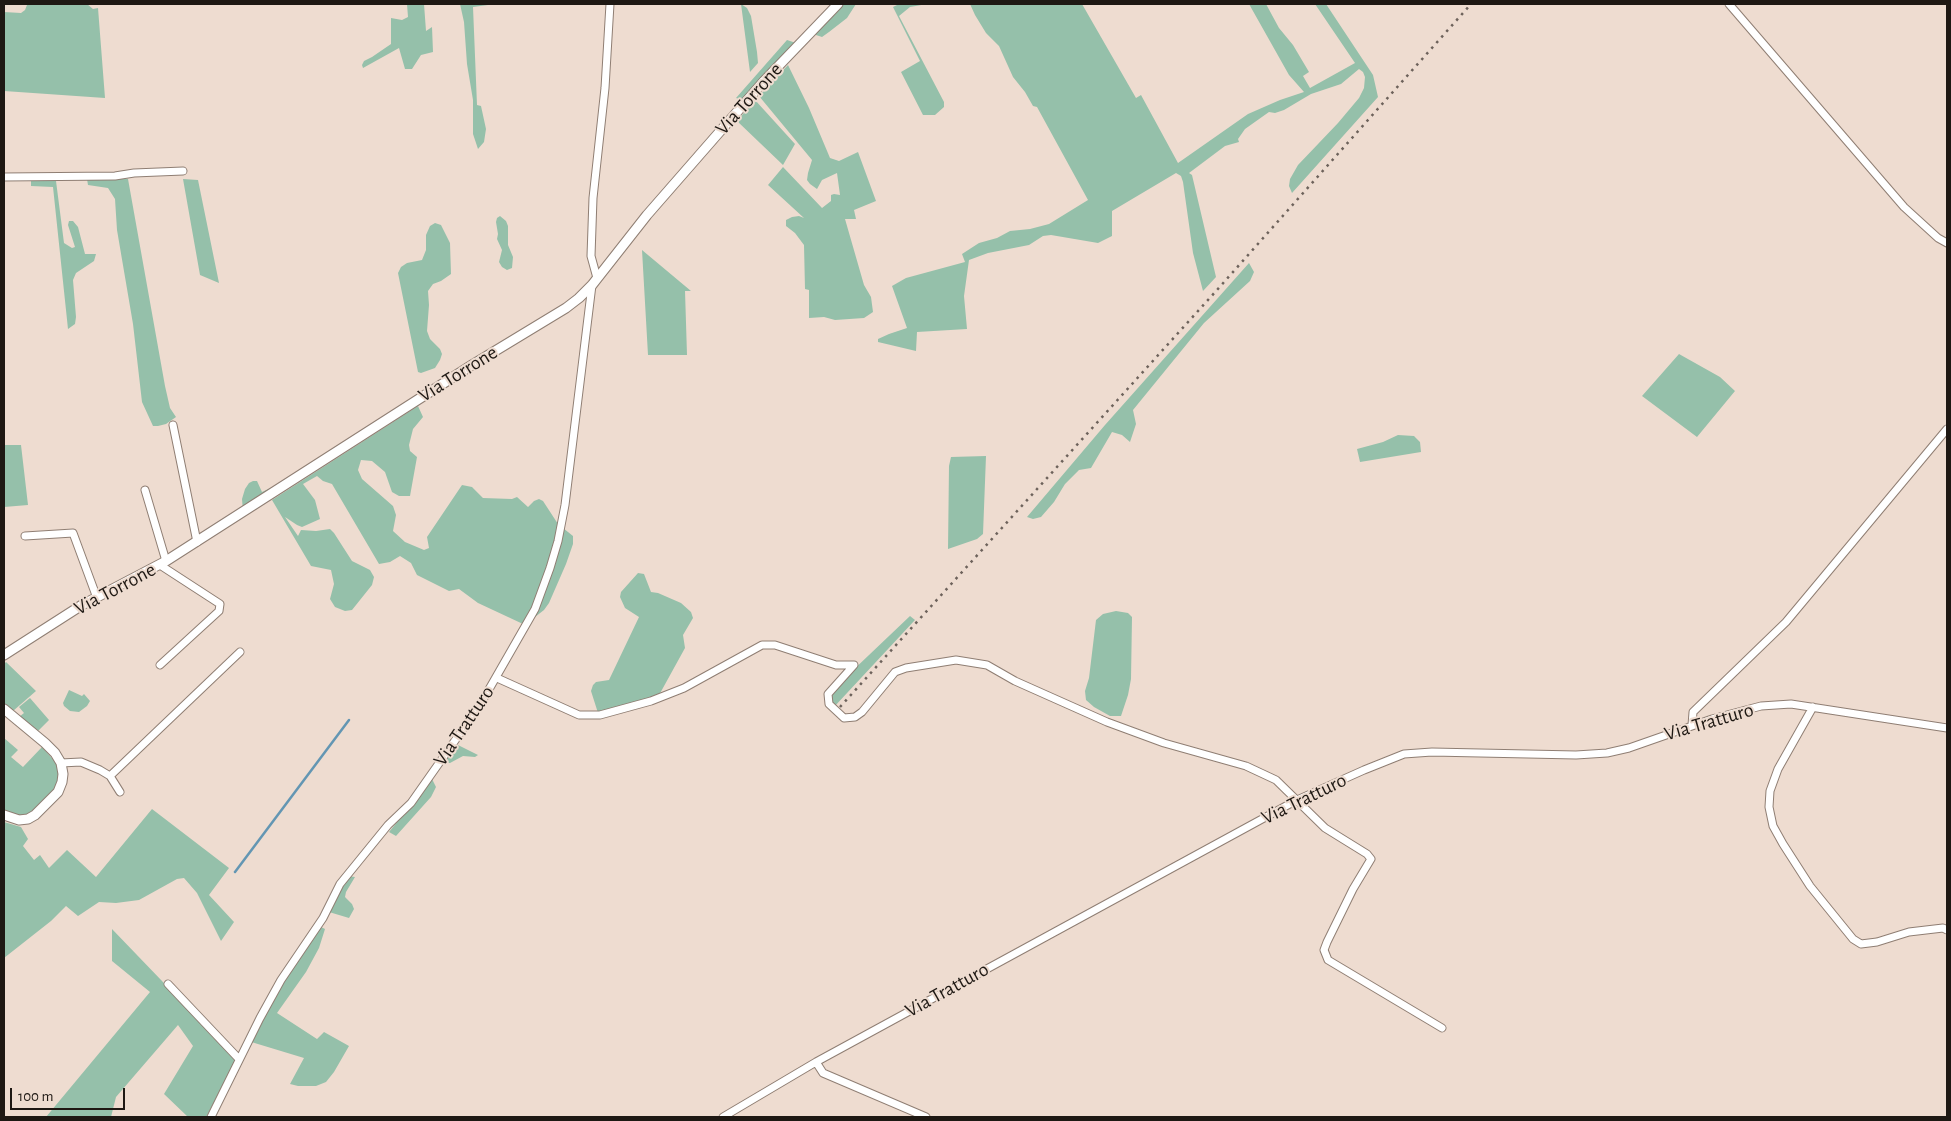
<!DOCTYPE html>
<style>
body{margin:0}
#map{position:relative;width:1951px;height:1121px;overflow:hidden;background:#eedcd0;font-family:"Alegreya Sans",sans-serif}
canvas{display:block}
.frame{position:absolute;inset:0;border:5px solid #1e1813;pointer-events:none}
.scale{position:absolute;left:10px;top:1088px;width:115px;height:22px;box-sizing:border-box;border:2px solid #1e1813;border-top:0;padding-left:6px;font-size:15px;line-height:18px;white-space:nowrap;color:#1e1813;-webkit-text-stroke:4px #eedcd0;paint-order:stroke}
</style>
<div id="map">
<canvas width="1951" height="1121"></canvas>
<div class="frame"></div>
<div class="scale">100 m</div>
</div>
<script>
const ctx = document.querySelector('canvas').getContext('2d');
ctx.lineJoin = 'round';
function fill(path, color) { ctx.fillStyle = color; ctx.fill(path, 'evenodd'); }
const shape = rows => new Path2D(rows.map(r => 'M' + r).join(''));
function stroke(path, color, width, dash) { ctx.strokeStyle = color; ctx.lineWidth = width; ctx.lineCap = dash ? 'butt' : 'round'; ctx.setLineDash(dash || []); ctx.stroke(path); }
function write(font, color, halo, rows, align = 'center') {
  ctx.font = font + ' "Alegreya Sans",sans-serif'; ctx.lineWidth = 4; ctx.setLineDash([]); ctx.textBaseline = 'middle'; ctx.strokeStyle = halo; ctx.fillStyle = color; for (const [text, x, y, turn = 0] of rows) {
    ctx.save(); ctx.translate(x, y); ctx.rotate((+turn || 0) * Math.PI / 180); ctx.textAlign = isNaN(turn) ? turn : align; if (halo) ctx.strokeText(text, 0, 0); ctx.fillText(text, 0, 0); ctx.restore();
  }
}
fill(shape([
 [32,4,87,4,93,9,98,8,105,98,4,91,4,12,21,13,25,10,27,5],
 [407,4,424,4,426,31,432,27,433,52,421,55,412,69,405,69,399,48,363,68,362,65,364,61,372,57,391,44,391,18,402,20,408,17],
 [460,4,488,4,488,5,473,7,477,105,481,106,486,129,484,142,478,149,473,134,473,100,467,64,464,22],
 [741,4,747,8,751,16,757,52,758,63,750,72],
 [842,4,856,4,847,18,829,32,822,37,816,35,815,31],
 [899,4,927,4,910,7,899,16,944,102,944,107,935,115,923,115,901,72,920,61,893,7],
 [970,4,1082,4,1136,98,1141,95,1178,163,1248,114,1280,100,1304,92,1289,75,1249,4,1266,4,1279,28,1293,45,1309,72,1303,76,1310,88,1355,63,1315,4,1326,4,1373,75,1378,97,1292,193,1289,186,1290,179,1298,165,1338,123,1359,98,1364,88,1365,77,1363,72,1359,69,1341,84,1311,94,1284,110,1275,113,1269,112,1245,129,1238,139,1239,142,1225,146,1189,173,1192,175,1216,277,1203,291,1193,253,1183,182,1181,176,1176,173,1112,211,1112,236,1098,243,1051,235,1043,236,1029,245,988,253,969,260,964,296,967,329,917,332,916,351,878,342,878,339,889,334,907,328,892,286,906,278,965,262,962,254,979,243,997,238,1010,231,1030,229,1049,224,1088,200,1037,107,1033,106,1025,92,1013,77,999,46,986,33,975,15],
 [787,40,796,43,742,100,736,98],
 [788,65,809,108,830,158,839,161,858,152,876,201,854,210,856,219,845,219,864,285,871,297,873,312,864,318,835,320,824,317,809,318,809,290,805,289,804,245,795,233,786,226,786,220,792,217,799,216,804,218,768,185,783,167,822,208,831,201,831,195,834,194,840,195,837,173,822,180,817,189,810,184,807,180,808,173,812,160,759,96],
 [755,100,795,144,783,165,737,121],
 [31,179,52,179,56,181,64,243,72,248,75,247,68,225,69,221,73,221,78,227,85,254,96,254,94,261,76,273,73,280,76,317,75,324,68,329,53,187,31,186],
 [87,179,128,179,165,386,170,408,176,417,166,424,158,426,153,426,142,402,133,324,117,230,115,199,108,188,88,185],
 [183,179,198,180,219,283,200,275],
 [500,216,506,221,508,226,508,245,513,257,512,268,507,270,502,267,499,262,502,250,497,239,498,234,496,222,497,218],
 [435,223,441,225,450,243,451,274,441,281,433,284,428,291,429,305,427,331,430,339,440,349,442,354,440,360,435,368,421,373,418,372,398,273,401,267,407,263,422,260,426,250,426,235,430,226],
 [642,250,691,291,685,291,687,355,648,355],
 [1249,263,1254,272,1250,281,1204,323,1133,410,1136,424,1130,442,1122,435,1112,432,1091,468,1079,470,1065,484,1054,502,1041,517,1033,519,1027,517,1105,425],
 [1679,354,1720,377,1735,391,1697,437,1642,396],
 [418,406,423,417,413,429,409,445,410,451,417,457,410,496,399,496,392,492,385,472,372,461,361,460,358,470,362,479,393,506,396,515,393,531,405,542,424,550,429,548,427,537,462,485,472,487,483,498,512,499,517,497,528,507,534,501,539,499,543,501,558,524,573,536,573,544,566,564,549,603,544,610,535,617,526,619,523,624,478,603,459,589,449,591,417,575,411,563,400,556,390,562,379,564,332,484,323,481,317,476,303,484,315,500,320,519,302,527,297,525,285,517,298,536,301,530,316,531,330,529,334,533,352,561,370,570,374,577,372,585,352,610,345,611,335,607,330,599,334,584,331,570,311,566,272,500],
 [1398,435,1414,436,1420,442,1421,452,1360,462,1357,449,1383,442],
 [4,445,21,445,28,505,4,507],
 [986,456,983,534,977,539,948,549,949,466,951,457],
 [253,481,257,481,262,492,285,481,243,511,242,499,245,489,249,483],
 [638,573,644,574,651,592,658,593,681,603,691,612,693,618,683,635,685,648,658,697,631,703,598,713,591,691,593,685,596,682,609,680,639,617,625,608,620,597,621,592],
 [1116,611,1128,613,1132,617,1131,679,1128,695,1121,716,1110,716,1094,707,1086,700,1085,691,1089,678,1096,620,1103,614],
 [910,616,915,620,834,707,828,694],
 [6,662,36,691,13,711,4,703,4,664],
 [69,690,82,696,84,694,90,701,87,706,79,712,70,711,64,706,63,703],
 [30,698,49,720,38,731,19,717,24,713,19,707],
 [4,738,18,750,11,757,23,767,42,747,59,766,58,786,34,812,23,817,4,813],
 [456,744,478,755,475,757,463,756,450,763,444,763],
 [432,779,436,787,431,797,396,836,389,832],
 [152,809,229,868,209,895,234,922,221,941,197,893,184,878,177,879,139,900,116,903,99,902,78,916,66,906,51,921,4,958,4,822,21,827,28,839,23,846,34,860,40,855,49,868,67,850,96,877],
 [348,876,355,877,346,892,345,897,352,904,354,909,349,918,329,912],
 [321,927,325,929,319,948,306,972,277,1013,317,1039,324,1032,349,1046,334,1072,326,1082,316,1086,298,1086,290,1084,304,1058,248,1041,286,979],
 [112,929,237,1059,206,1117,188,1117,164,1094,193,1046,178,1025,116,1097,111,1117,46,1117,150,992,112,961]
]), '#95c0aa');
stroke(shape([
 [235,872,349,720]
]), '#6396b3', 2.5);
const minor = shape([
 [1729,4,1904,207,1938,238,1947,243],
 [4,177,115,176,134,173,183,171],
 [597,278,591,256,593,198,605,88,610,4],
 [173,425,197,542],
 [145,490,166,561],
 [25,536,73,533,97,598],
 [160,565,220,604,219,611,160,665],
 [497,678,579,715,600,715,651,701,684,688,762,645,775,645,836,665,854,665,828,694,829,704,844,718,855,717,862,712,895,672,906,668,956,660,987,665,1015,681,1107,722,1164,743,1246,766,1276,780,1325,828,1367,854,1371,859,1353,889,1327,942,1324,950,1328,960,1442,1028],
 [1813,707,1778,769,1770,791,1769,807,1773,826,1783,844,1810,886,1853,939,1861,944,1877,942,1909,932,1943,928,1947,930],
 [1692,725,1693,712,1786,622,1947,429],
 [61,763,81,762,100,770,110,776,120,792],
 [110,776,240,652],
 [168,984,239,1059],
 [816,1062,823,1073,926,1117],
 [211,1117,260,1018,281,980,323,918,340,884,388,825,411,803,480,705,535,609,550,568,558,541,565,505,592,285],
 [723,1117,816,1062,1297,800,1364,770,1404,754,1432,752,1576,755,1607,753,1629,748,1712,719,1761,706,1791,704,1947,728]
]);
const secondary = shape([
 [4,655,82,605,166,561,472,365,566,308,579,298,592,285,647,215,764,81,838,4],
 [4,709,45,743,55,753,61,763,63,774,62,782,58,792,35,815,28,819,19,820,4,815]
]);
stroke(minor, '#8f7e73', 9);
stroke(secondary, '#8f7e73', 11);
stroke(minor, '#fff', 7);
stroke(secondary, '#fff', 9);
stroke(shape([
 [840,707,1217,290,1471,4]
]), '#6d625b', 2.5, [2.5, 5]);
write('20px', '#1e1813', '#eedcd0', [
 ["Via Torrone",749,99,-48],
 ["Via Torrone",458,374,-32],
 ["Via Torrone",115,589,-28],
 ["Via Tratturo",1709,722,-16],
 ["Via Tratturo",464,726,-56],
 ["Via Tratturo",1304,799,-26],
 ["Via Tratturo",947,990,-29]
]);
</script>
